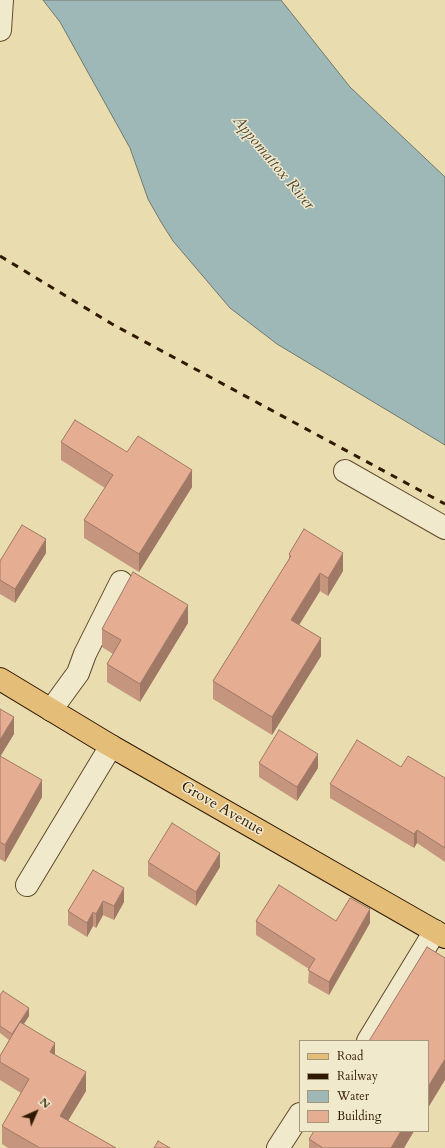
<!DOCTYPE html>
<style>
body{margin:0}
#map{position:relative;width:445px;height:1148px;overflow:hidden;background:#e9ddb0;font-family:Cardo,serif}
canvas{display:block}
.legend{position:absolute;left:299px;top:1040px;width:130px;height:92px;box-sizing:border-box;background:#f1e9cc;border:1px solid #a4967b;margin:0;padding:5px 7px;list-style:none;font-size:12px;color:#311901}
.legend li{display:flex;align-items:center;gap:8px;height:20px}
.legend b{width:20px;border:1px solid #a4967b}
.north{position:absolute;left:16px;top:1092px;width:40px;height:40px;-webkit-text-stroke:3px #f1e9cc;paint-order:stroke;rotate:45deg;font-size:11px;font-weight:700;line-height:16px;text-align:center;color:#311901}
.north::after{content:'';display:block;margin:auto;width:14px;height:18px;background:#311901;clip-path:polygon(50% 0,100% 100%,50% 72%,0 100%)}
</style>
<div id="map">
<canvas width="445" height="1148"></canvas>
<ul class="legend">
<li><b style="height:5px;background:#e4be78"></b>Road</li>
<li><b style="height:5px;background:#311901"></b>Railway</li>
<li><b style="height:11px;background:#9db8b7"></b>Water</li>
<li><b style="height:11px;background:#e5ad92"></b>Building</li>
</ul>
<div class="north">N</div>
</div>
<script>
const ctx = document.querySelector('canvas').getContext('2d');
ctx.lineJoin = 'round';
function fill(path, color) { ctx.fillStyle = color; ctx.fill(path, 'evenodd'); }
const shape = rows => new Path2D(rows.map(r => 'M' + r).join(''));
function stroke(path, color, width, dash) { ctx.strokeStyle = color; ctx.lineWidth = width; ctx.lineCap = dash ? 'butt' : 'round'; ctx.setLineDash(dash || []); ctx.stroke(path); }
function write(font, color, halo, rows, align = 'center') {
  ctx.font = font + ' Cardo,serif'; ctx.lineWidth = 3; ctx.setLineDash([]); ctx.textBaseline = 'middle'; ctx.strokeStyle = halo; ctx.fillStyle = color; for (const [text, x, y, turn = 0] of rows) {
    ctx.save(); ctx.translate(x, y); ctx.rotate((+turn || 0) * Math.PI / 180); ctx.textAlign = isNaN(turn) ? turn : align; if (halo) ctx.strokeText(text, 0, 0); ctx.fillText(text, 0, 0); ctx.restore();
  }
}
const water = shape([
 [43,0,281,0,350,87,445,177,445,445,277,344,230,308,173,241,161,222,148,199,130,148,60,22,43,0]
]);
fill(water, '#9db8b7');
stroke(water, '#72786e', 1);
const minor = shape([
 [0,30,2,0],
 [345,471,445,528],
 [51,710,78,673,85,654,121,582],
 [27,885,111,746],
 [368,1041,435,931],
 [278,1148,300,1114]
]);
const major = shape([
 [0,679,111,746,445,937]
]);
stroke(minor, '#5f4a2d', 24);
stroke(major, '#311901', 24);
stroke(minor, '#f1e9cc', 22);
stroke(major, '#e4be78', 22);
stroke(shape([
 [0,256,112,324,445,504]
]), '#311901', 3, [7, 7]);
fill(shape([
 [61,442,127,452,192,487,139,572,84,538,84,520,105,488,61,460],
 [46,553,15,603,0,594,0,561],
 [289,554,343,571,328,596,320,591,299,625,321,656,272,735,213,699,213,681,289,559],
 [188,623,140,702,107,682,107,664,113,654,102,647,102,629],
 [0,709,14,734,0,756,42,797,5,862,0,859],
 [259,763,318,768,297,801,259,777],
 [401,767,445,778,445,862,417,843,414,848,330,798,330,784],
 [148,862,220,867,196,906,148,876],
 [93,870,124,902,114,920,103,915,96,928,93,926,87,937,68,925,68,911],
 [256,921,336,921,370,923,329,995,308,983,309,969,256,935],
 [0,995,29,1016,24,1024,55,1055,86,1091,68,1121,116,1148,8,1148,2,1144,2,1126,21,1093,0,1080,0,1056,9,1040,0,1033],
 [314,1131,414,1131,404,1148,309,1148,309,1139]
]), '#c5957e');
fill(shape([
 [192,470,192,487,139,572,139,554],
 [46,539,46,553,15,603,15,589],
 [343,553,343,571,328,596,328,578],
 [320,573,320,591,291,638,291,620],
 [188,605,188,623,140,702,140,684],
 [321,638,321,656,272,735,272,717],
 [14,717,14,734,0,757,0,740],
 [318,754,318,768,297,801,297,787],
 [42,780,42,797,5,862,5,845],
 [417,830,417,843,414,848,414,834],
 [220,853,220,867,196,906,196,892],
 [124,888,124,902,114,920,114,906],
 [103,901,103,915,96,928,96,914],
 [370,909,370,923,329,995,329,982],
 [93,912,93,926,87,937,87,923],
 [29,1008,29,1016,12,1042,12,1034],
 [55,1043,55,1061,50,1052],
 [445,1059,445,1080,428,1108,428,1087],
 [86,1072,86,1091,60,1134,60,1116],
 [401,1131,414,1131,404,1148,391,1148]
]), '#a07966');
const building = shape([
 [75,420,127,452,138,436,192,470,139,554,84,520,113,475,61,442,75,420],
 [22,525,46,539,15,589,0,580,0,561,22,525],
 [304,529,343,553,328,578,320,573,291,620,321,638,272,717,213,681,291,556,289,554,304,529],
 [133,572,188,605,140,684,107,664,121,640,102,629,133,572],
 [0,709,14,717,0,740,0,709],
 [279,730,318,754,297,787,259,763,279,730],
 [357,740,401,767,408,756,445,778,445,848,417,830,414,834,330,784,357,740],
 [0,756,42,780,5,845,0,842,0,756],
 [172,823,220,853,196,892,148,862,172,823],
 [93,870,124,888,114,906,103,901,96,914,93,912,87,923,68,911,93,870],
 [279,885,336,921,350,898,370,909,329,982,308,970,315,959,256,921,279,885],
 [427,947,445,958,445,1059,428,1087,428,1041,369,1041,427,947],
 [3,991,29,1008,12,1034,0,1026,0,995,3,991],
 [20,1022,55,1043,50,1052,86,1072,60,1116,116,1148,40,1148,2,1126,29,1079,0,1062,0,1056,20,1022],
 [314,1131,401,1131,391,1148,323,1148,309,1139,314,1131],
 [158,1141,170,1148,154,1148,158,1141]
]);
fill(building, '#e5ad92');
stroke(building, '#a07966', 1);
write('15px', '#311901', '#f1e9cc', [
 ["Grove Avenue",222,809,30]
]);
write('italic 16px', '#514938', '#f1e9cc', [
 ["Appomattox River",273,163,50]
]);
</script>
